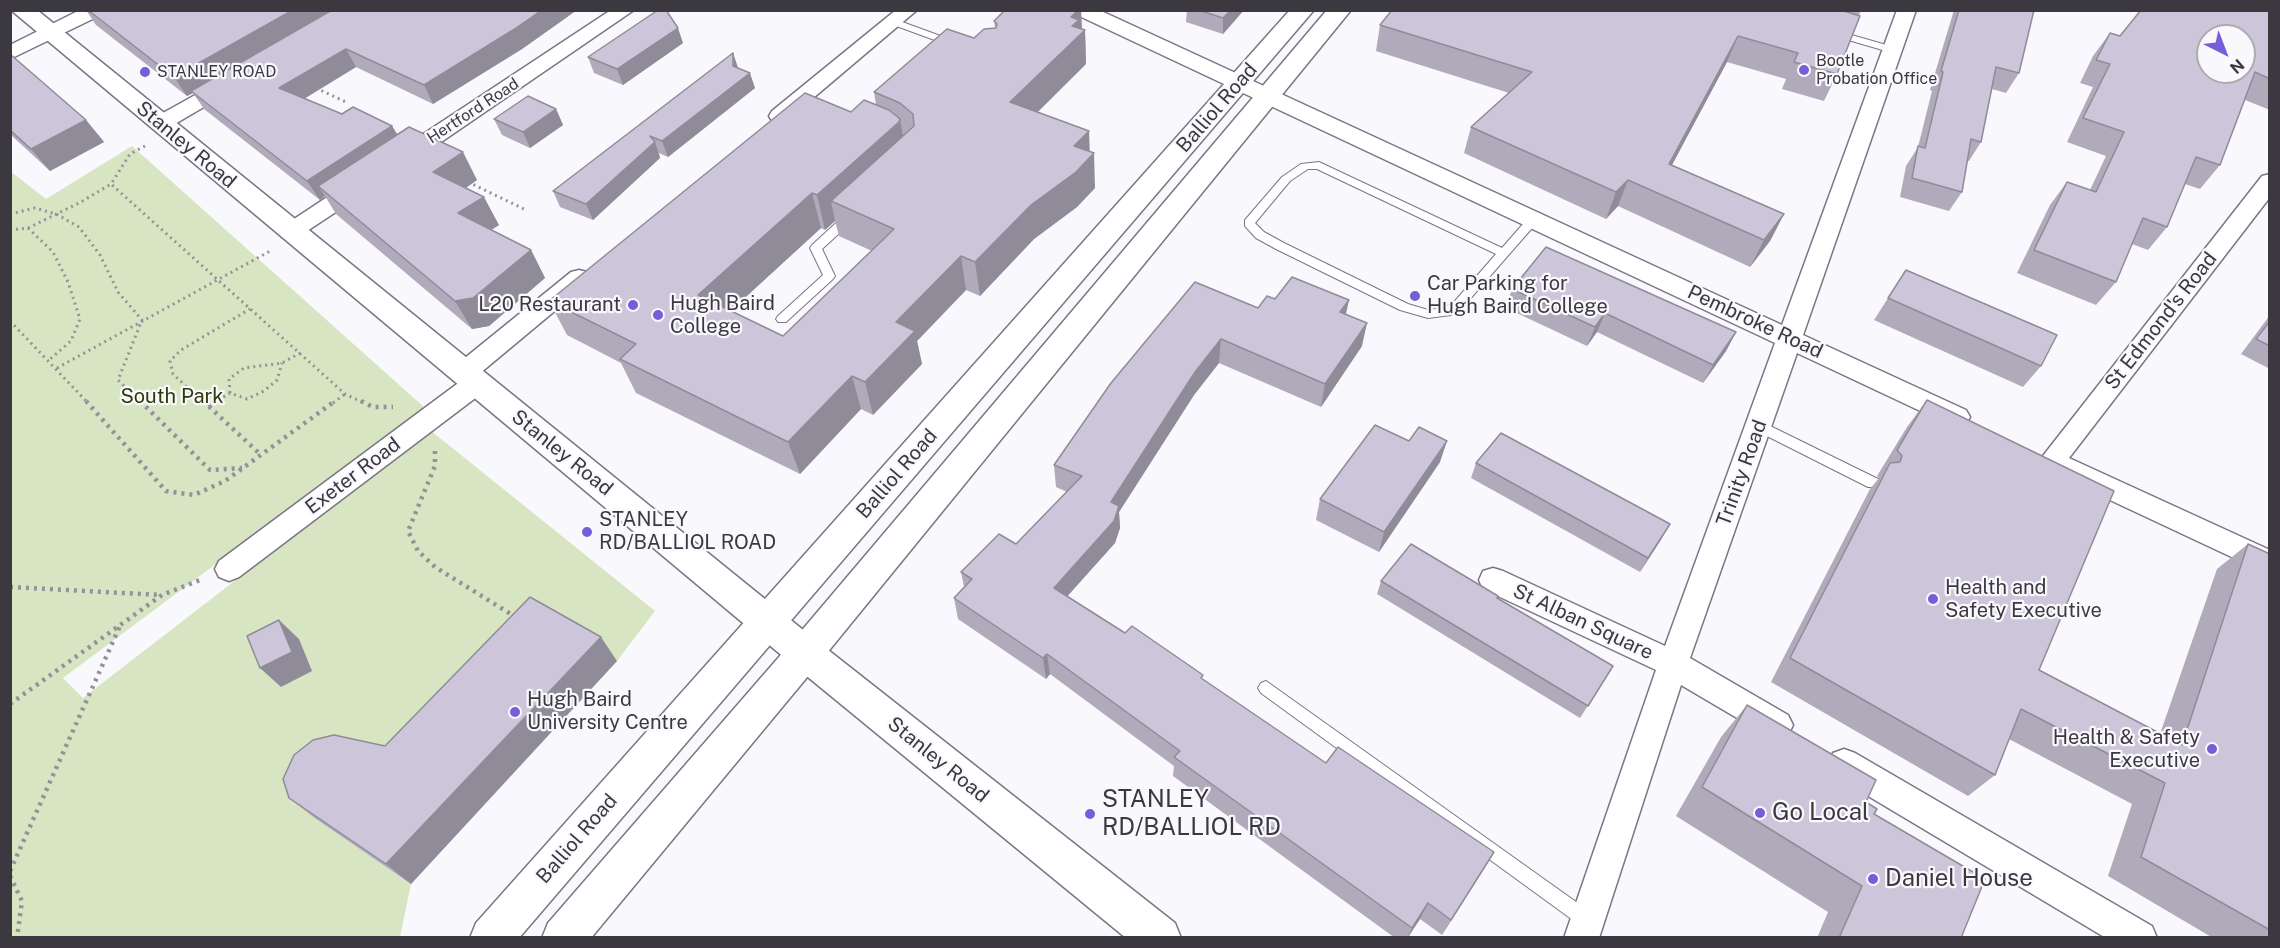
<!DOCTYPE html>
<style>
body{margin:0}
#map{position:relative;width:2280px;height:948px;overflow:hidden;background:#f9f8fc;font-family:"Public Sans",sans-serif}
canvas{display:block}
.frame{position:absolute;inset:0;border:12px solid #3b3840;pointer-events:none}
.north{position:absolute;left:2196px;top:24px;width:60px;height:60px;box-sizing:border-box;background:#f9f8fc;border:2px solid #adabb1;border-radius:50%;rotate:138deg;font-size:16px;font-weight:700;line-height:24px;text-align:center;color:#3b3840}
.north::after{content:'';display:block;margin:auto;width:21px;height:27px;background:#765ed8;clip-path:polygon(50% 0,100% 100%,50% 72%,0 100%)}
</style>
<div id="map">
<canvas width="2280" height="948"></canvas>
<div class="frame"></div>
<div class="north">N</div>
</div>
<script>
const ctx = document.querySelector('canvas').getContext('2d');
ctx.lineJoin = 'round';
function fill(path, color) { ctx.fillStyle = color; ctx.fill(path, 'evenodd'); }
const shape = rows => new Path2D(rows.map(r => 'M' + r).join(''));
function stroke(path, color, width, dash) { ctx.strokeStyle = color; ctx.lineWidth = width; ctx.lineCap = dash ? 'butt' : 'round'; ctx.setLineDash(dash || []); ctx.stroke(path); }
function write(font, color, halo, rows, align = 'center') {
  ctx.font = font + ' "Public Sans",sans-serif'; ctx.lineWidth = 4.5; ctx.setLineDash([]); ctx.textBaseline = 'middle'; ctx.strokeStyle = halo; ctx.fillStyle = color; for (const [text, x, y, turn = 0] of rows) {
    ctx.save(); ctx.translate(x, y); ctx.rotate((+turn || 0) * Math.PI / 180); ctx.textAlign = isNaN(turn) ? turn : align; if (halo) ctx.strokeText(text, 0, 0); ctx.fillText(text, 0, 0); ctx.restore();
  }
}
fill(shape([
 [132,146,425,408,63,678,83,698,430,430,655,611,617,661,547,621,316,819,411,884,400,937,11,937,10,171,46,199]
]), '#d7e5c2');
const lane = shape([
 [894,19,957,42,959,44,951,46,891,24,891,20,894,19],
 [1834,30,1897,48,1898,50,1893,53,1831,35,1831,31,1834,30],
 [1319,162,1502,248,1530,216,1534,215,1540,219,1463,307,1451,315,1428,318,1400,310,1276,249,1256,238,1245,226,1245,220,1282,177,1301,164,1319,162],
 [1308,169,1317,169,1496,254,1455,301,1444,308,1428,310,1408,304,1284,243,1264,232,1255,223,1290,181,1308,169],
 [851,212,857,216,855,219,822,249,835,276,833,279,786,322,778,322,776,319,778,316,823,275,810,248,812,245,847,213,851,212],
 [1760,421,1878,479,1880,483,1878,487,1868,487,1755,430,1753,426,1760,421],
 [1266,681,1593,914,1596,920,1593,926,1587,929,1581,926,1261,693,1258,688,1261,683,1266,681]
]);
const street = shape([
 [80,10,105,10,103,14,10,59,10,45,80,10],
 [611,10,634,10,409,164,401,166,393,164,390,159,393,154,611,10],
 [896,10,917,10,786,121,779,122,772,121,769,116,772,111,896,10],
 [1073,10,1099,10,1782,325,1897,10,1916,10,1803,335,1966,410,1970,417,1966,424,1957,427,1948,424,1797,353,1690,658,1788,715,1793,725,1788,735,1777,739,1766,735,1681,685,1599,938,1564,938,1656,670,1483,589,1479,580,1483,571,1493,568,1503,571,1665,646,1775,343,1075,14,1073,10],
 [231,77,238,79,241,83,238,87,168,128,161,129,154,128,150,123,154,118,224,79,231,77],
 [2270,174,2270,197,2069,458,2270,550,2270,575,2048,471,2043,468,2039,461,2262,176,2270,174],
 [361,178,369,180,372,185,369,190,298,237,290,240,282,237,279,232,282,227,353,180,361,178],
 [579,270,587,272,591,278,587,284,479,374,486,376,490,383,486,390,239,577,229,581,219,577,215,569,219,561,461,381,455,380,451,373,455,366,571,272,579,270],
 [1844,749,1855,753,2152,926,2157,938,2106,938,1833,775,1828,764,1833,753,1844,749]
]);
const primary = shape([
 [11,10,37,10,818,642,1175,923,1181,938,1126,938,792,664,11,10]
]);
const highway = shape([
 [1290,10,1314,10,519,938,470,938,476,923,1290,10],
 [1327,10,1351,10,818,664,591,938,542,938,548,923,792,642,1327,10]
]);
stroke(lane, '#7b7587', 2);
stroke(street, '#7b7587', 3);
stroke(primary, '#7b7587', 3);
stroke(highway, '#7b7587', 3);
stroke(shape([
 [316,88,348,103],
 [145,146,130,154,111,184,345,394,364,403],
 [468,182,524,209],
 [10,214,35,208,56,214,79,227,100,255,118,292,142,320,118,380,141,403],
 [28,228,81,202,111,184],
 [10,230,28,228,53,252,68,282,80,319,71,341,49,360],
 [10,321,88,403],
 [57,368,272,250],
 [230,393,229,379,244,368,282,363,300,353],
 [204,403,173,374,170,361,181,350,250,309],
 [213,403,230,393,247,399,264,391,277,380,282,363],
 [333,403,345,394]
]), '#949298', 3, [2, 4]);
stroke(shape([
 [86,401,166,491,194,495,225,481,335,401],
 [140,401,210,470,242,468],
 [203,401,261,455],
 [361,401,373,407,393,407],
 [208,406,216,401],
 [435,451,435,466,408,531,418,551,435,567,514,616],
 [10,587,161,595],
 [10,704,162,595,200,580],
 [10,871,120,626],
 [10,876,22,901,17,938]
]), '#949298', 4.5, [3, 5]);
fill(lane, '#fff');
fill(street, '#fff');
fill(primary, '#fff');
fill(highway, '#fff');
fill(shape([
 [86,10,577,10,522,49,433,104,356,67,304,98,342,114,392,126,397,134,477,180,466,188,499,225,491,230,531,250,545,278,489,326,472,329,336,214,325,196,320,200,204,109,193,93,187,96,96,25],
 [1005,10,1081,10,1082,29,1085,30,1086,64,1038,112,1090,152,1095,188,1077,207,1034,239,980,296,966,290,917,341,922,364,873,415,861,409,800,474,636,393,621,363,567,335,549,301,851,112,876,105,874,92,974,38,995,28,994,21],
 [835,221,839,236,872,251,783,336,730,311,821,228,825,230],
 [1187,10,1244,10,1223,34,1186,22],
 [1392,10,1861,10,1837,74,1824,101,1782,89,1786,79,1727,62,1672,165,1784,214,1770,241,1750,267,1618,206,1606,219,1464,153,1471,127,1509,93,1376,51,1380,25],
 [1954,10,2034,10,2019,73,2006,93,1992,89,1981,142,1969,161,1967,161,1962,192,1949,211,1900,197,1906,166,1918,147,1932,91,1930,90],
 [2270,10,2270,110,2245,100,2220,165,2200,189,2185,184,2167,227,2148,250,2132,244,2116,282,2096,305,2017,273,2050,205,2067,182,2090,190,2106,156,2067,142,2093,87,2080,83,2093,56,2110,33,2120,36],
 [683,43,623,85,594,73,588,57],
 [733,53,738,68,755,88,668,157,659,153,660,158,593,220,560,207,553,191],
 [10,54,86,120,104,142,50,171,10,134],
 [556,109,563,125,530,148,502,135,494,119],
 [1906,270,2041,366,2023,387,1874,320],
 [1512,289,1736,332,1726,351,1703,383,1597,332,1587,346,1506,308],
 [1275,299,1346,314,1362,346,1321,407,1219,363,1194,395,1119,512,1120,528,1115,543,1067,596,1125,633,1203,679,1326,763,1494,852,1442,935,1420,919,1408,938,1395,938,1173,776,1174,766,1050,674,1046,679,958,619,954,598,964,587,961,572,1016,544,1067,492,1056,487,1054,465,1258,308],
 [2270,315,2270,369,2241,354],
 [1927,400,2039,670,2160,734,2217,569,2248,544,2270,554,2270,938,2213,938,2108,876,2132,804,2009,739,1995,775,1968,796,1771,682,1870,489,1879,478,1877,476,1907,427],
 [1409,441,1440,462,1379,552,1316,520,1320,499],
 [1476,463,1662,538,1640,572,1471,478],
 [1381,581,1497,598,1613,666,1580,718,1377,594],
 [617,661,411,884,316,819,289,798,385,746],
 [1747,705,1866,802,1961,938,1817,938,1828,912,1676,816,1721,737]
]), '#b0aabb');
fill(shape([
 [293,10,337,10,191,91,193,93,187,96,174,77],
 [542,10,577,10,522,49,433,104,424,85],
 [1078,10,1081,10,1082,33,1085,30,1086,64,1013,136,1010,102,1071,17],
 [1231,10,1244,10,1223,34,1223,18],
 [678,28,683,43,623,85,617,69],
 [1738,36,1727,62,1658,191,1669,164],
 [346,49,356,67,291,107,279,88],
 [733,53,738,68,733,66],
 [750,73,755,88,668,157,662,141],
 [556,109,563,125,530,148,523,132],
 [900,119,906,154,831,201,835,221,825,230,817,195],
 [86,120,104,142,50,171,31,149],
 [392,126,403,144,318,186,325,196,320,200,307,181],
 [1089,131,1090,157,1094,153,1095,188,1077,207,1034,239,980,296,975,262,1074,146],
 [655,142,660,158,593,220,586,204],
 [463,152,477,180,448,200,433,172],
 [1628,180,1618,206,1606,219,1616,192],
 [812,193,821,228,711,329,698,295],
 [484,197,499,225,474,241,458,213],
 [1784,214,1770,241,1750,267,1764,240],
 [531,250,545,278,489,326,472,329,455,301],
 [961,256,966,290,917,341,922,364,873,415,865,382,896,322],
 [1349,300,1344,323,1340,312],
 [1605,313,1597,332,1587,346,1595,327],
 [1367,323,1362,346,1321,407,1325,384],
 [1736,332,1726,351,1703,383,1713,365],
 [1221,339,1219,363,1194,395,1119,512,1120,528,1115,543,1056,609,1054,588,1195,372],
 [852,376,861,409,800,474,788,442],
 [1447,441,1440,462,1379,552,1384,532],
 [1670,524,1662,538,1640,572,1648,558],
 [279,620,299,639,312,671,281,687,260,668],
 [601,637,617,661,411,884,386,864],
 [1047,654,1050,674,1046,679,1043,658],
 [1494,852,1484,869,1442,935,1451,920],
 [1428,903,1420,919,1407,938,1412,928]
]), '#908b99');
const building = shape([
 [88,10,293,10,174,77,88,10],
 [332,10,542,10,513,30,424,85,346,49,279,88,342,114,353,107,392,126,307,181,191,91,332,10],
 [658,10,666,10,678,28,617,69,588,57,658,10],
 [1005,10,1078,10,1071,17,1079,20,1072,26,1085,30,1010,102,1089,131,1074,146,1094,153,1076,172,1031,205,975,262,961,256,896,322,915,331,865,382,852,376,788,442,620,359,636,344,549,301,805,93,851,112,864,100,889,110,900,119,899,122,817,195,812,193,698,295,783,336,894,229,831,201,914,126,913,114,900,103,874,92,947,29,974,38,984,29,996,28,997,24,994,21,1005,10],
 [1198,10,1231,10,1223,18,1198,10],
 [1392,10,1841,10,1860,16,1837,74,1794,62,1798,53,1738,36,1669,164,1784,214,1764,240,1628,180,1616,192,1471,127,1532,72,1380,25,1392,10],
 [1959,10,2034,10,2019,73,1996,67,1981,142,1971,139,1962,192,1912,178,1918,146,1925,148,1943,72,1941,71,1959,10],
 [2141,10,2270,10,2270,79,2255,72,2220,165,2196,157,2167,227,2143,218,2116,282,2034,250,2067,182,2096,192,2124,132,2083,118,2110,64,2096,60,2110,33,2120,36,2141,10],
 [2208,36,2244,36,2244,72,2208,72,2208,36],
 [733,53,733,66,750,73,662,141,650,136,655,142,586,204,553,191,733,53],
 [10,54,86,120,31,149,10,130,10,54],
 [528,96,556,109,523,132,494,119,528,96],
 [409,127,463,152,433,172,484,197,458,213,531,250,473,298,455,301,318,186,409,127],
 [1546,247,1736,332,1713,365,1605,313,1595,327,1512,289,1546,247],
 [1906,270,2057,335,2041,366,1888,298,1906,270],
 [1292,277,1349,300,1340,312,1367,323,1325,384,1221,339,1195,372,1111,502,1119,506,1114,521,1054,588,1125,633,1132,626,1203,675,1201,678,1326,763,1338,747,1494,852,1451,920,1428,903,1412,928,1174,757,1180,751,1047,654,1043,658,954,598,972,579,961,572,999,534,1016,544,1082,476,1054,465,1111,383,1195,282,1258,308,1267,296,1275,299,1292,277],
 [2270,321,2270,346,2256,339,2270,321],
 [1927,400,2114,491,2039,670,2182,745,2248,544,2270,554,2270,930,2141,857,2165,783,2021,709,1995,775,1790,658,1890,463,1900,462,1902,456,1897,450,1927,400],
 [1375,425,1409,441,1419,427,1447,441,1384,532,1320,499,1375,425],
 [1501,433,1670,524,1648,558,1476,463,1501,433],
 [1411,544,1498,596,1497,598,1613,666,1588,706,1381,581,1411,544],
 [530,597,601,637,386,864,289,798,283,779,294,755,313,740,334,735,385,746,530,597],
 [279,620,292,652,260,668,247,636,279,620],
 [1747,705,1876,780,1866,802,1877,809,1874,814,1985,879,1961,938,1839,938,1862,886,1702,787,1747,705]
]);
fill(building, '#cdc6da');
stroke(building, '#908b99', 1.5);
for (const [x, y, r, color] of [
 [1804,70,6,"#765ed8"],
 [145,72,6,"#765ed8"],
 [1415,296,6,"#765ed8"],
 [633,305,6,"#765ed8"],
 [658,315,6,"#765ed8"],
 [587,532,6,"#765ed8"],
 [1933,599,6,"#765ed8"],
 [515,712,6,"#765ed8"],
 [2212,749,6,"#765ed8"],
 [1760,813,6,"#765ed8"],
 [1090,814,6,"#765ed8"],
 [1873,879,6,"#765ed8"]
]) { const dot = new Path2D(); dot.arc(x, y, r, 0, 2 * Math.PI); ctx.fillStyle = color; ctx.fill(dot); stroke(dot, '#f9f8fc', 2); }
write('16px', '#3b3840', '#f9f8fc', [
 ["Bootle",1816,61],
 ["Probation Office",1816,79],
 ["STANLEY ROAD",157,72]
], 'left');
write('16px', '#3b3840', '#f9f8fc', [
 ["Hertford Road",473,111,-33]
]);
write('20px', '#3b3840', '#f9f8fc', [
 ["Balliol Road",1217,108,-49],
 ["Stanley Road",186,145,40],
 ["St Edmond's Road",2161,321,-52],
 ["Pembroke Road",1755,322,25],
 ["Stanley Road",562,453,39],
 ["Trinity Road",1742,473,-70],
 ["Balliol Road",897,474,-49],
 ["Exeter Road",353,476,-37],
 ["St Alban Square",1583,622,25],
 ["Stanley Road",938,760,39],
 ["Balliol Road",577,839,-49]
]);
write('20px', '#3b3840', '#f9f8fc', [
 ["Car Parking for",1427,284],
 ["Hugh Baird College",1427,307],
 ["Hugh Baird",670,304],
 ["College",670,327],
 ["L20 Restaurant",621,305,"right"],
 ["STANLEY",599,520],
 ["RD/BALLIOL ROAD",599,543],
 ["Health and",1945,588],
 ["Safety Executive",1945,611],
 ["Hugh Baird",527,700],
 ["University Centre",527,723],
 ["Health & Safety",2200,738,"right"],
 ["Executive",2200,761,"right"]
], 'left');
write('20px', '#2b3a07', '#f9f8fc', [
 ["South Park",172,397]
]);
write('24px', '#3b3840', '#f9f8fc', [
 ["STANLEY",1102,800],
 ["RD/BALLIOL RD",1102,828],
 ["Go Local",1772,813],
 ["Daniel House",1885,879]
], 'left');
</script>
